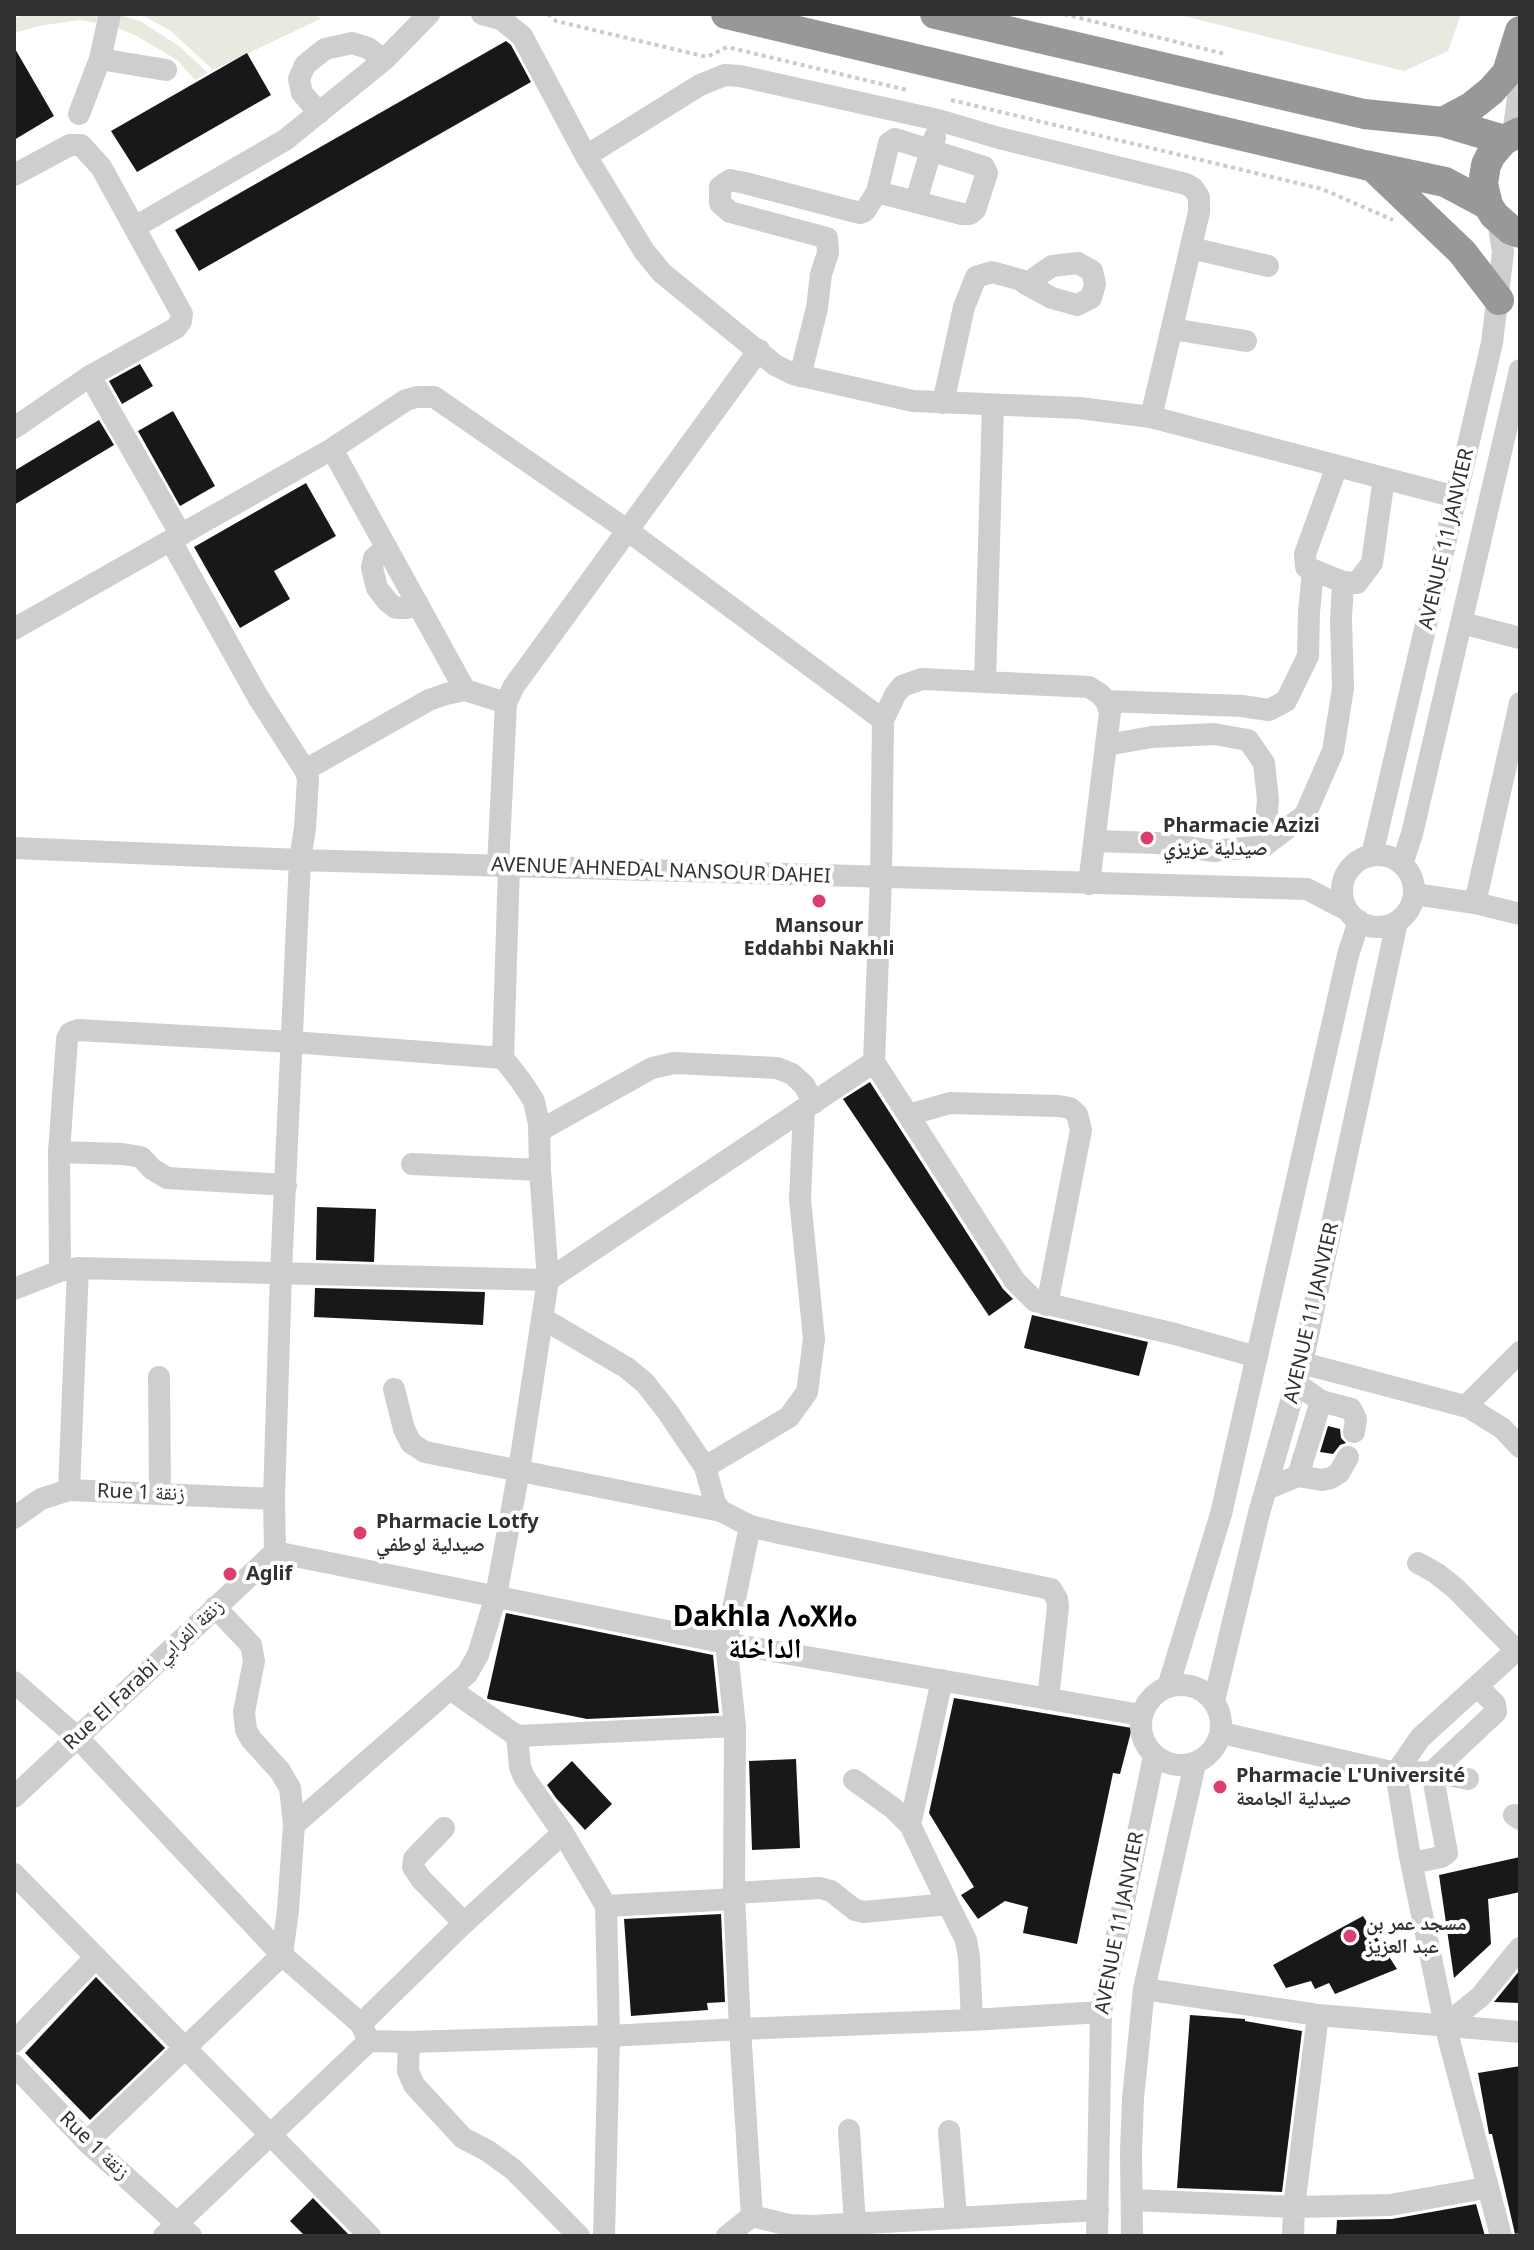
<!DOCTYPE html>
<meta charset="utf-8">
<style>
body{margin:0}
#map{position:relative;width:1534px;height:2250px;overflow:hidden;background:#fff;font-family:"Noto Sans",sans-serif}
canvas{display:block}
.frame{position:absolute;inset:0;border:16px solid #313131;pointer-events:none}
</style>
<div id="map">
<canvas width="1534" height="2250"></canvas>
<div class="frame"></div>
</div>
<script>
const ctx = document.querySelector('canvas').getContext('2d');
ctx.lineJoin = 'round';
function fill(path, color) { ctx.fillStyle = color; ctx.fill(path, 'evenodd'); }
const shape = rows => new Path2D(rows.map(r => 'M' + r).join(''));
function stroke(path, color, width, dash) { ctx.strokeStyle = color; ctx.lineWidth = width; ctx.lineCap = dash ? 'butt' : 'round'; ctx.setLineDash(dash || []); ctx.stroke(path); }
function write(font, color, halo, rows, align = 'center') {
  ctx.font = font + ' "Noto Sans","Noto Naskh Arabic","Noto Sans Tifinagh",sans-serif'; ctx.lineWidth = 8; ctx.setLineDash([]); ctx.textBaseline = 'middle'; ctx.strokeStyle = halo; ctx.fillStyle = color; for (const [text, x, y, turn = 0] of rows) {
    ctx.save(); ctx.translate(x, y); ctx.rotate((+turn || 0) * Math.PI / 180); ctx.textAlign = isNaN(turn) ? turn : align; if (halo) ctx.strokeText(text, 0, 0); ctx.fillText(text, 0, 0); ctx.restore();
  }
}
fill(shape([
 [28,14,109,14,108,25,80,20,39,26,14,33,14,18],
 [140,14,307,14,322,18,213,70,171,31],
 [1176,14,1461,14,1448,51,1404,71],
 [120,15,140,21,157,32,179,46,208,73,195,80,177,60,135,35,118,28]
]), '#e7eade');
fill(shape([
 [506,41,511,45,531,82,199,271,175,230],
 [14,47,54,116,14,140],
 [247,53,271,95,137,172,111,131],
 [140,364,153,386,122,404,109,381],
 [173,411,215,486,180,506,138,431],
 [99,420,114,445,14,505,14,471],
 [306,483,336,536,274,571,290,599,240,628,194,547],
 [870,1082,1003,1289,1013,1299,989,1316,843,1099],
 [317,1207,376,1209,374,1262,316,1260],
 [315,1288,485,1292,483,1325,314,1317],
 [1032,1315,1148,1342,1139,1376,1024,1348],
 [1328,1426,1340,1429,1341,1438,1346,1443,1340,1445,1333,1454,1320,1452],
 [506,1613,713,1655,719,1713,587,1719,488,1699,487,1698],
 [954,1698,1132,1728,1120,1774,1113,1773,1077,1944,1023,1933,1028,1907,1005,1901,978,1919,961,1895,974,1887,929,1813],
 [796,1759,800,1848,752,1850,749,1761],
 [572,1761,612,1804,585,1830,556,1798,547,1785],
 [1520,1857,1520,1892,1488,1899,1491,1944,1454,1978,1439,1875],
 [721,1914,725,2002,707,2003,708,2010,631,2016,624,1919],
 [1363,1916,1397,1969,1335,1994,1329,1983,1315,1989,1311,1981,1286,1988,1273,1965],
 [1520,1970,1520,2003,1494,2002],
 [96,1977,165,2048,90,2120,25,2053],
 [1190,2015,1245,2019,1245,2021,1302,2031,1282,2192,1177,2188],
 [1520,2066,1520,2233,1515,2234,1492,2134,1489,2134,1478,2073],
 [313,2198,350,2236,305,2236,290,2221],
 [1476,2204,1485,2236,1336,2236,1337,2220,1392,2219]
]), '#181818');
stroke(shape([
 [548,14,556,21,707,57,727,47,907,90],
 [1064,14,1225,54],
 [951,100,1322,189,1393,220]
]), '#cbcbcb', 4, [4, 4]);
stroke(shape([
 [482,14,501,19,522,36,586,156,644,251,662,273,775,365,793,374,913,401,1079,408,1151,417,1456,497],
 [100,59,166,70],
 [319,113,302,93,299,79,305,65,325,49,352,43,368,48,384,60],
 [79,114,100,59,110,14],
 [1513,134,1520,83],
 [895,139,984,167,987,173,975,210,970,214,962,214,877,192,889,143,895,139],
 [586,156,700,85,725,75,740,76,938,120,999,138,1186,184,1193,188,1199,197,1199,212,1151,417],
 [14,175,70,145,81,145,101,167,182,314,181,321,176,328,90,376,14,428],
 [916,201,935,137],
 [135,227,285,140,384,60,429,14],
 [1191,248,1268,266],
 [1172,329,1246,341],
 [90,376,181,535],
 [800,376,817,308,821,274,828,253,827,238,730,212,720,203,720,187,730,180,745,183,860,213,865,211,877,192],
 [943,403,964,307,976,277,992,272,1021,280,1026,284,1052,298,1077,305,1091,298,1095,284,1092,271,1078,263,1052,266,1026,284],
 [332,449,465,690],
 [1337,466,1305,554,1306,567,1343,582,1357,583,1372,563,1384,478],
 [171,541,258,697,305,770,308,779,305,828,300,860,281,1272,274,1499,275,1552],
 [387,548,374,558,372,568,377,588,388,602,396,608,407,608,418,604],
 [1462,623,1520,638],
 [14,629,332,449,406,400,417,397,434,397,627,530,883,720],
 [985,682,993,405],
 [1106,701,1242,706,1269,710,1286,701,1308,656,1309,612,1313,571],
 [1106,745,1152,737,1214,734,1248,740,1264,763,1268,800,1264,846],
 [305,770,429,700,446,694,465,690,506,703],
 [1094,841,1158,843,1214,851,1264,846,1305,815,1333,751,1343,688,1341,619,1343,582],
 [14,848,300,860,1307,889,1347,910],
 [1372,855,1492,343,1503,252,1498,220],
 '1342 891a36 36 0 1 1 72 0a36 36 0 1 1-72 0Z',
 [1402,864,1412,834,1520,370],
 [498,866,506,703,514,686,759,350],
 [1414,894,1475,903,1520,914],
 [1475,903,1520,703],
 [874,1062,881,878,883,720,895,695,902,686,922,679,1089,687,1100,694,1106,701,1110,712,1089,884],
 [908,1115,950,1103,1058,1106,1070,1108,1077,1114,1081,1130,1047,1305],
 [539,1131,652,1068,674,1063,777,1068,792,1074,804,1085,814,1103],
 [59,1152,122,1154,141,1157,152,1169,167,1178,286,1185],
 [412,1164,540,1170],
 [60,1271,59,1152,67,1039,70,1033,78,1030,292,1042,503,1058],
 [14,1289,60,1271,78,1268,548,1280,874,1062,1015,1281,1035,1301,1175,1334,1257,1357],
 [542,1318,627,1368,645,1383,667,1411,705,1467,715,1503,721,1511],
 [1302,1363,1468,1407,1502,1428,1520,1447],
 [159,1377,160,1494],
 [1297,1384,1321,1401,1351,1409,1356,1419,1354,1432],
 [394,1389,404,1429,411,1443,425,1452,721,1511,750,1526,779,1533,1051,1589,1057,1599,1058,1607,1048,1699],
 [1466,1406,1520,1352],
 [705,1467,789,1417,807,1392,814,1339,800,1199,804,1109],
 [1298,1476,1321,1401],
 [1266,1489,1298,1476,1322,1480,1331,1478,1339,1473,1348,1457],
 [69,1490,78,1268],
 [14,1518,41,1499,69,1490,274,1499],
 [750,1526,726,1643,735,1726,734,1893,740,2029,752,2216],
 [275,1552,726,1643,1141,1715],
 [1418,1563,1436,1573,1455,1588,1516,1650],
 [14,1682,78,1738,282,1955,361,2024,369,2041,409,2042,609,2036,740,2029,972,2020,1101,2012],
 '1141 1725a40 40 0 1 1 80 0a40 40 0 1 1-80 0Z',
 [1168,1687,1221,1514,1348,955,1359,921],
 [450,1689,517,1736,735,1726],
 [1214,1701,1259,1513,1302,1363,1397,922],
 [1222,1733,1396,1773,1432,1772,1468,1779],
 [854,1780,893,1808,910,1825,948,1904],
 [14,1797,275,1552],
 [1514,1815,1520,1819],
 [294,1825,467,1674,478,1655,496,1596,519,1470,548,1280,540,1170,539,1124,534,1101,521,1081,503,1058,509,866],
 [910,1825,942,1680],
 [444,1828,414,1859,413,1867,421,1879,464,1923],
 [563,1833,606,1906,735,1899],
 [1412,1863,1441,1857,1447,1853,1432,1772,1496,1712,1495,1704,1477,1686],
 [14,1874,370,2236],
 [734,1893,820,1888,831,1891,855,1910,864,1912,948,1904,966,1940,969,1957,972,2020],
 [1144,1989,1318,2015,1520,2032],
 [361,2024,464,1923,563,1833,524,1777,520,1767,517,1736],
 [1445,2025,1480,1997,1520,1948],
 [14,2042,96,1957],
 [409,2042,408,2071,414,2085,463,2138,488,2151,514,2170,579,2236],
 [14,2065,87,2142,191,2236],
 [849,2130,855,2224],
 [949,2131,956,2217],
 [87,2142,282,1955,288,1910,294,1825,290,1788,280,1771,251,1739,246,1730,244,1712,254,1661,251,1645,215,1607],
 [1132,2200,1294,2207,1390,2205,1474,2190],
 [164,2236,369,2041],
 [604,2236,609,2036,606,1906],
 [727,2236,752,2216,789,2225,813,2226,1098,2210],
 [1097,2236,1101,2012,1154,1756],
 [1132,2236,1131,2152,1133,2099,1144,1989,1195,1764],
 [1293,2236,1294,2207,1318,2015],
 [1501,2236,1445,2025,1410,1857,1396,1773,1420,1738,1520,1647]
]), '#cecece', 22);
stroke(shape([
 [726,14,1365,165,1445,182,1488,205],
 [935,14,1364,114,1443,122,1504,140],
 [1443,122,1471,107,1491,91,1507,73,1520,31],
 [1520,132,1504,140,1491,155,1486,165,1483,184,1488,205,1494,215,1511,230,1520,233],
 [1374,168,1462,252,1499,300]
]), '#989898', 30);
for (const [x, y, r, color] of [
 [1147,838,8,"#dc3f6d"],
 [819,901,8,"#dc3f6d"],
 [360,1533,8,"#dc3f6d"],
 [230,1574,8,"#dc3f6d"],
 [1220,1787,8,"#dc3f6d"],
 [1350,1936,8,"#dc3f6d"]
]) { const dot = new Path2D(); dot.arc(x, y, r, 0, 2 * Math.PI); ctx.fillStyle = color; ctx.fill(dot); stroke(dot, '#fff', 3); }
write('20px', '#313131', '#fff', [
 ["AVENUE 11 JANVIER",1447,539,-77],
 ["AVENUE AHNEDAL NANSOUR DAHEI",661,871,2],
 ["AVENUE 11 JANVIER",1312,1313,-77],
 ["Rue 1 زنقة",141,1493,2],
 ["Rue El Farabi زنقة الفرابي",144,1675,-43],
 ["AVENUE 11 JANVIER",1120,1923,-79],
 ["Rue 1 زنقة",94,2146,44]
]);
write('bold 20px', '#313131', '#fff', [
 ["Pharmacie Azizi",1163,826],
 ["صيدلية عزيزي",1163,849],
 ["Mansour",819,926,"center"],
 ["Eddahbi Nakhli",819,949,"center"],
 ["Pharmacie Lotfy",376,1522],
 ["صيدلية لوطفي",376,1545],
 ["Aglif",246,1574],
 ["Pharmacie L'Université",1236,1776],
 ["صيدلية الجامعة",1236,1799],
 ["مسجد عمر بن",1366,1924],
 ["عبد العزيز",1366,1947]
], 'left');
write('bold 28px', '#000', '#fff', [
 ["Dakhla ⴷⴰⵅⵍⴰ",765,1618],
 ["الداخلة",765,1650]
]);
</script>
